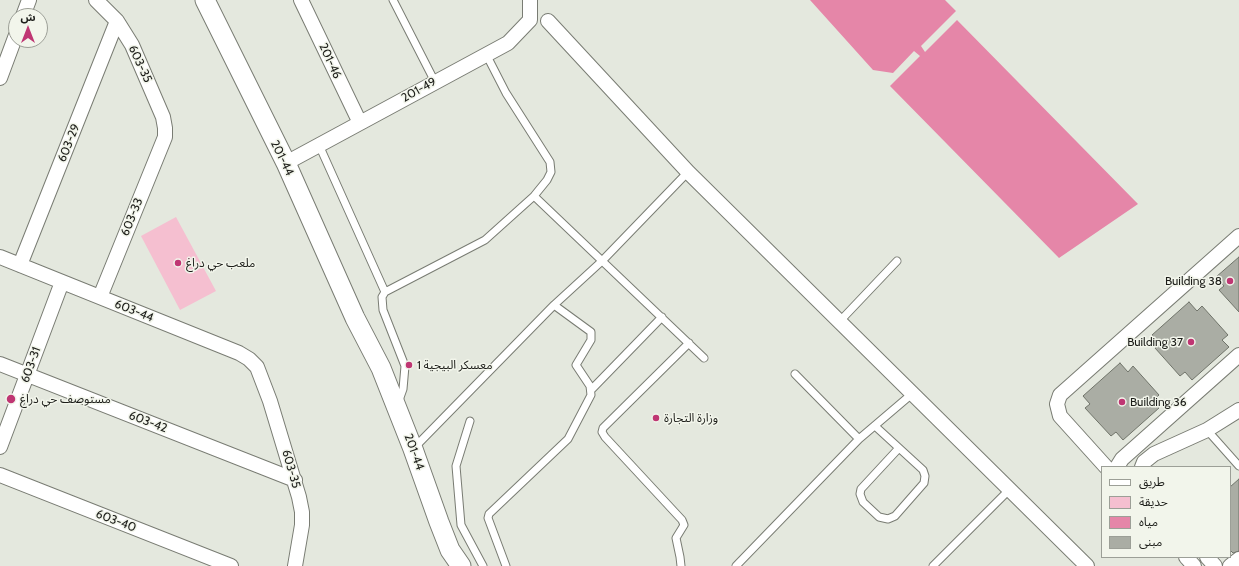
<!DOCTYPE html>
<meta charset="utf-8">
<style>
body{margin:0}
#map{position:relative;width:1239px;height:566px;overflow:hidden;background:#e4e8de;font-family:Cabin,"Noto Sans Arabic",sans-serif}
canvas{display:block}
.legend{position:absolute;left:1101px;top:466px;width:130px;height:92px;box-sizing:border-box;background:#f2f5eb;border:1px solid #9c9f97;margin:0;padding:5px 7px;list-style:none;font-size:12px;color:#1c1d19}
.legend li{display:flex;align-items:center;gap:8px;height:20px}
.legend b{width:20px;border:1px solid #9c9f97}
.north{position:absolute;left:8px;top:8px;width:40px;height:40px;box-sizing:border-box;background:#f2f5eb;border:1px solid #9c9f97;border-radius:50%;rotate:0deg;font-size:11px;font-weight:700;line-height:16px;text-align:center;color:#1c1d19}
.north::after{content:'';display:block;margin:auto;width:14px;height:18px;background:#bf3673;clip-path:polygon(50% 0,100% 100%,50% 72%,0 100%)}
</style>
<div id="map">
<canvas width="1239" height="566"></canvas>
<ul class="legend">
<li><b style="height:5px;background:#fff"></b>طريق</li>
<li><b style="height:11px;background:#f5bfd0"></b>حديقة</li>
<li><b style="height:11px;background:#e586a8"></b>مياه</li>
<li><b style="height:11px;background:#aaada4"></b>مبنى</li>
</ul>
<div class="north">ش</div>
</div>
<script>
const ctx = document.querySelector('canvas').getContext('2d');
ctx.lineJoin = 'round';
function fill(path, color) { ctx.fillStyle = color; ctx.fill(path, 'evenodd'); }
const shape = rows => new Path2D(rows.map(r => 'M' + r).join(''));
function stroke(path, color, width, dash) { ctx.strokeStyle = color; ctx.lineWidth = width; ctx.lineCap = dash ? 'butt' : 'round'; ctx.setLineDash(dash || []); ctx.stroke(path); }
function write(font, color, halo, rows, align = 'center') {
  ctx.font = font + ' Cabin,"Noto Sans Arabic",sans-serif'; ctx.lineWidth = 3; ctx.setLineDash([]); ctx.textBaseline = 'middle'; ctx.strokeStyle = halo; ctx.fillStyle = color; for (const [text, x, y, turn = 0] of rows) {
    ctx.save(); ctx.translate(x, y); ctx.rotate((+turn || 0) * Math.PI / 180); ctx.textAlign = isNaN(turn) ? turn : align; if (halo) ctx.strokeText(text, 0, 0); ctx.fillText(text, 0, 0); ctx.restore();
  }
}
fill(shape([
 [176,217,216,291,180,310,141,236]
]), '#f5bfd0');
fill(shape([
 [810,0,945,0,956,11,921,46,925,52,957,20,1138,204,1059,258,890,86,920,56,914,51,893,73,873,70]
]), '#e586a8');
const building = shape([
 [1239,257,1239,312,1219,290,1224,286,1216,277,1239,257],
 [1189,302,1197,311,1202,306,1228,335,1222,340,1229,347,1192,380,1185,372,1180,376,1155,348,1160,344,1152,335,1189,302],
 [1120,363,1128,372,1133,366,1159,395,1153,401,1159,408,1123,440,1116,432,1111,436,1085,408,1090,404,1083,396,1120,363],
 [1239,479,1239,551,1233,553,1230,550,1230,487,1239,479]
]);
fill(building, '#aaada4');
stroke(building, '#6f7369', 1);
const lane = shape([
 [393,0,435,82],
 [319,145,385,292],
 [534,196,704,358],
 [840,321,897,261],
 [795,374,859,439],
 [591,390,662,317],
 [398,403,403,389,405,366,383,310,382,297,385,292,485,240,534,196,547,180,551,172,550,162,506,93,486,54],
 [470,421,456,466,461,525,483,566],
 [875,426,923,470,925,476,924,483,895,516,888,519,879,517,863,502,860,494,861,489,899,448],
 [1207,430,1239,466],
 [414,448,554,305,602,261,688,172],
 [506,566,488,518,489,514,568,439,591,395,590,386,576,365,591,340,591,332,554,305],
 [681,566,680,557,676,538,684,525,682,520,605,437,602,432,603,428,689,343],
 [736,566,859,439,913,393],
 [933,566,1009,490]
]);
const street = shape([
 [96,0,117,21,132,45,163,117,165,128,165,137,100,297],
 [301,0,360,123],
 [23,16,29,0],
 [548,21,688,172,1087,566],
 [0,78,16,35],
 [286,163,508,43,530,20,530,0],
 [0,257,239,353,249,359,257,367,270,401,299,497,302,512,302,525,295,566],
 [20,265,117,21],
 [0,364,295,480],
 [0,447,62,282],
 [1106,467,1060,416,1057,404,1060,395,1239,236],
 [1117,467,1122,459,1239,355],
 [1142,467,1144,462,1154,454,1207,430,1239,410],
 [0,475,231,566],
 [1186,557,1194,566],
 [1207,557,1215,566],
 [1230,566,1239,559]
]);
const secondary = shape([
 [205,0,286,163,355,318,381,368,413,449,439,522,450,550,461,566]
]);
stroke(lane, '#797c73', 9);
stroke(street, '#797c73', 16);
stroke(secondary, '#797c73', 21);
stroke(lane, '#fff', 7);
stroke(street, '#fff', 14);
stroke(secondary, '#fff', 19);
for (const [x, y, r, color] of [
 [178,263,4,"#bf3673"],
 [1230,281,4,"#bf3673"],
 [1191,342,4,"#bf3673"],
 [409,365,4,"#bf3673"],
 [11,399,5,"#bf3673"],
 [1122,402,4,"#bf3673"],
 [656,418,4,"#bf3673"]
]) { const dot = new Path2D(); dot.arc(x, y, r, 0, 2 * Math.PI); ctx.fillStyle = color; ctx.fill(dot); stroke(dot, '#f2f5eb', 1.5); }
write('12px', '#1c1d19', '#f2f5eb', [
 ["201-46",330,61,65],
 ["603-35",140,64,65],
 ["201-49",419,90,-29],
 ["603-29",69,143,-68],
 ["201-44",282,158,64],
 ["603-33",132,217,-68],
 ["603-44",134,311,22],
 ["603-31",31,365,-70],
 ["603-42",148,422,21],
 ["201-44",414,452,70],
 ["603-35",291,469,74],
 ["603-40",116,521,21]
]);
write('12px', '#1c1d19', '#f2f5eb', [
 ["ملعب حي دراغ",186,263],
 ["Building 38",1222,281,"right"],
 ["Building 37",1183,342,"right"],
 ["معسكر البيجية 1",417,365],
 ["مستوصف حي دراغ",20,399],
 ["Building 36",1130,402],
 ["وزارة التجارة",664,418]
], 'left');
</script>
